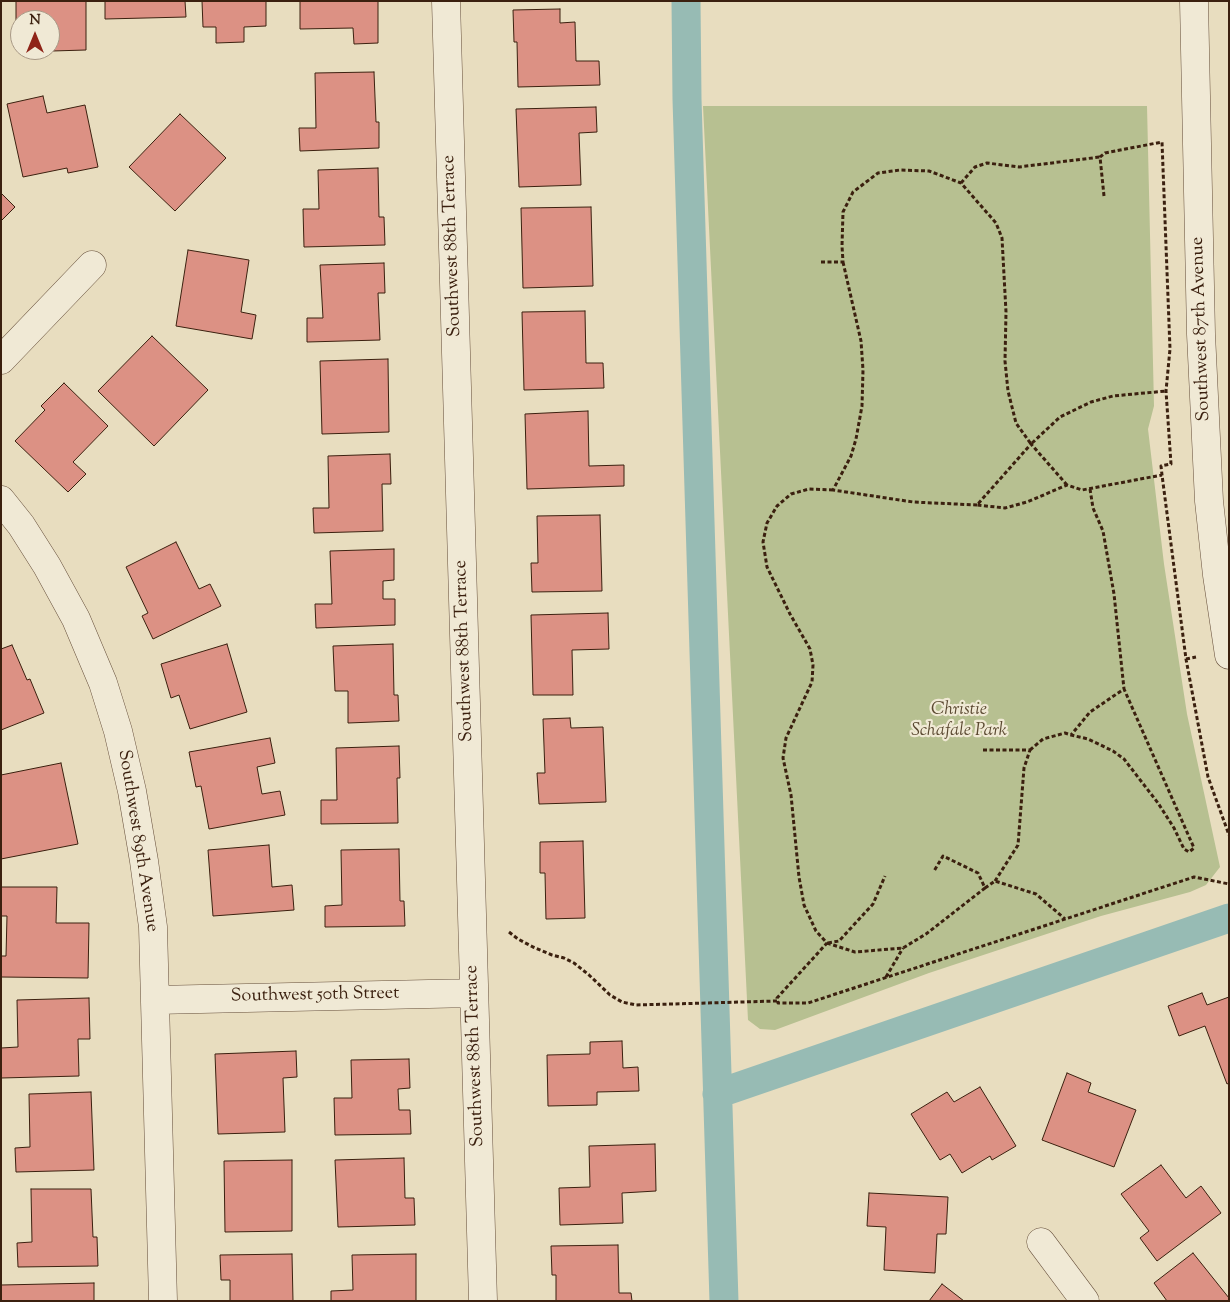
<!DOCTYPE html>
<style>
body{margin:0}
#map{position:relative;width:1230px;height:1302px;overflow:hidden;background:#e8ddbf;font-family:"Sorts Mill Goudy",serif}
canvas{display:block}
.frame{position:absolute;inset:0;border:2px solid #3b200f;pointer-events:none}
.north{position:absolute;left:10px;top:10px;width:50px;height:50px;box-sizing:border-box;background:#f0e9d5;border:1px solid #a89986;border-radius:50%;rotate:0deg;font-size:14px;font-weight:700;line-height:20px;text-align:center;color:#3b200f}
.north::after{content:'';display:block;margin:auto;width:18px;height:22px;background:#8f2418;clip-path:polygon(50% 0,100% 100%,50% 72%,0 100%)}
</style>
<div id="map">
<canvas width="1230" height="1302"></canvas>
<div class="frame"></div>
<div class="north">N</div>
</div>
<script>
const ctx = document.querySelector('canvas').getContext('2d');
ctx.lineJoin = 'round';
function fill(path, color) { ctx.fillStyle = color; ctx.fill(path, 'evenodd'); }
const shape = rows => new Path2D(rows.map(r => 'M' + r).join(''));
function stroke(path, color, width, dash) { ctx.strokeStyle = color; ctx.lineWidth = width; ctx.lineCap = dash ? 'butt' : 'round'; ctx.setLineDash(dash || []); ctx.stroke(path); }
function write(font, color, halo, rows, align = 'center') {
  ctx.font = font + ' "Sorts Mill Goudy",serif'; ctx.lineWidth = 4.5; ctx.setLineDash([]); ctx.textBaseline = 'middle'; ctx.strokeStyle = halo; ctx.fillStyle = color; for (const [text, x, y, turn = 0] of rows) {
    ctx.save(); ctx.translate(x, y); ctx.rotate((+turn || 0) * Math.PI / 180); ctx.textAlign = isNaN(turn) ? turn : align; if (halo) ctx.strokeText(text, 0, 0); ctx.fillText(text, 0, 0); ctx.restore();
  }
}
fill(shape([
 [703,106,1147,106,1154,406,1148,429,1164,564,1187,714,1220,867,1206,885,1190,892,1101,916,929,973,775,1030,760,1029,748,1020]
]), '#b7c091');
stroke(shape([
 [686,1,687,99,724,1301],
 [717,1094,1229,918]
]), '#97bbb4', 29);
const building = shape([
 [16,1,86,1,86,50,52,51,52,38,50,38,50,20,20,20,20,39,16,39,16,1],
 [105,1,185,1,186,17,105,19,105,1],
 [202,1,266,1,266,26,244,27,244,42,216,43,216,27,203,27,202,1],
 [300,1,378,1,378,43,354,44,353,28,300,29,300,1],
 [560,9,560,23,575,22,576,61,599,61,600,85,518,87,517,42,514,42,513,10,560,9],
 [374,72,376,122,379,122,379,148,300,151,299,128,316,128,315,73,374,72],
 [43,96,47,113,85,105,98,167,68,173,67,168,23,177,7,104,43,96],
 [596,107,597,132,579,133,581,185,519,187,516,109,596,107],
 [180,114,226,158,175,211,129,167,180,114],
 [378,168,379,217,384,217,385,245,304,247,303,209,319,209,318,170,378,168],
 [1,193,15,207,1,221,1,193],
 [591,207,593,286,523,288,521,208,591,207],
 [188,250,249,260,241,312,256,315,252,339,176,326,188,250],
 [384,263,385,293,378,293,380,340,307,342,307,318,323,318,320,265,384,263],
 [585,311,586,363,603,363,604,388,524,390,522,312,585,311],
 [152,336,208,390,154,446,98,391,152,336],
 [388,359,389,432,322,434,320,361,388,359],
 [64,383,108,426,73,462,86,474,68,492,15,441,45,410,41,406,64,383],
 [588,411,589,466,624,465,624,486,527,489,525,414,588,411],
 [390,454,391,484,382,484,383,531,314,533,313,508,329,508,328,456,390,454],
 [600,515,602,591,532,592,531,563,538,563,537,516,600,515],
 [176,542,199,589,210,584,221,606,153,639,142,616,148,613,126,567,176,542],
 [394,549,394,580,383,581,383,599,395,599,395,625,316,628,315,604,332,604,330,551,394,549],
 [608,613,609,649,572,650,573,695,533,695,531,615,608,613],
 [227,644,247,712,190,729,179,695,171,698,161,664,227,644],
 [393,644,394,695,398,695,399,721,348,723,348,691,335,691,333,646,393,644],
 [12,645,27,680,30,679,44,713,1,730,1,649,12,645],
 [570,718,571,728,603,727,606,802,539,804,537,773,545,773,543,719,570,718],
 [270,738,275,763,257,767,262,794,280,791,285,815,209,829,201,786,196,787,189,752,270,738],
 [399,746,400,778,397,778,398,823,321,824,321,800,337,800,336,748,399,746],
 [61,763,78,844,1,859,1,775,61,763],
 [583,841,585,918,546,919,545,873,540,873,540,842,583,841],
 [269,845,272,887,292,885,294,910,213,916,208,850,269,845],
 [399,849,400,901,404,901,405,926,325,927,325,906,342,905,341,850,399,849],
 [1,887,57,887,56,923,89,923,88,978,1,977,1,956,6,956,7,916,1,916,1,887],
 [1202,993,1207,1005,1229,997,1229,1083,1227,1084,1205,1026,1179,1036,1168,1006,1202,993],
 [89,998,90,1039,78,1039,79,1076,1,1078,1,1048,18,1047,17,1000,89,998],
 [622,1041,623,1068,638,1067,639,1091,597,1092,597,1105,548,1106,547,1055,590,1054,590,1042,622,1041],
 [296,1051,297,1077,283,1078,285,1132,218,1134,215,1054,296,1051],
 [409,1059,410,1088,398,1089,399,1110,410,1110,411,1134,335,1135,334,1098,352,1098,351,1060,409,1059],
 [1067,1073,1091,1083,1088,1092,1136,1110,1114,1167,1042,1140,1067,1073],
 [980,1087,1016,1146,992,1160,990,1156,962,1173,950,1154,940,1160,911,1114,947,1092,954,1102,980,1087],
 [91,1092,94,1170,16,1172,15,1148,30,1147,29,1094,91,1092],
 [655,1144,656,1191,622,1193,623,1223,560,1225,559,1188,590,1187,589,1146,655,1144],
 [404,1158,405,1198,414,1198,415,1225,338,1227,335,1160,404,1158],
 [292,1160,292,1231,225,1232,224,1161,292,1160],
 [1161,1165,1186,1198,1201,1186,1221,1213,1157,1261,1140,1238,1149,1231,1121,1194,1161,1165],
 [31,1189,91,1189,93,1237,97,1237,98,1266,18,1267,17,1243,32,1242,31,1189],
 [869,1193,948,1197,946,1234,937,1234,935,1273,884,1270,886,1227,867,1226,869,1193],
 [618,1245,619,1293,631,1293,632,1301,556,1301,556,1275,552,1275,551,1246,618,1245],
 [1193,1253,1229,1298,1229,1301,1167,1301,1154,1283,1193,1253],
 [292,1254,293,1301,230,1301,230,1280,221,1280,220,1255,292,1254],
 [416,1254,416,1301,331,1301,331,1291,353,1290,352,1255,416,1254],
 [94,1283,94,1301,1,1301,1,1285,94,1283],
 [942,1284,964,1301,929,1301,942,1284]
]);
fill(building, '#dc9184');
stroke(building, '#3b200f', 1);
const minor = shape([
 [446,1,483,1301],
 [1194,1,1201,334,1209,501,1217,575,1229,655],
 [1,360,92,265],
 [1,500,21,525,47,566,76,619,103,683,118,731,132,791,144,861,153,927,163,1301],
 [155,1000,474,993],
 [1041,1242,1085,1301]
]);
stroke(minor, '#664f3b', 29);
stroke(shape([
 [961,183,975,167,987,163,1019,167,1100,157],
 [1104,196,1100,157,1105,153,1162,142,1170,349,1166,391,1171,464,1161,466,1162,475,1186,659,1208,777,1229,835],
 [821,262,843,262,842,246,843,212,853,192,878,173,900,170,929,171,961,183,996,223,1002,238,1006,312,1005,361,1008,391,1016,423,1031,444,1060,417,1091,402,1113,396,1166,391],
 [843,262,861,341,863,370,862,406,856,439,851,456,833,490,913,502,977,505],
 [1067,485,1031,444,977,505,1005,508,1027,502,1067,485,1082,490,1162,475],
 [1090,489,1093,508,1103,531,1114,594,1124,689],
 [833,490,809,489,791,494,777,506,767,523,763,542,767,567,790,614,810,649,813,665,812,682,786,738,783,758,791,795,799,877,804,905,816,931,827,943,777,998,778,1003,808,1003,1194,877,1229,884],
 [1186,659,1196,657],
 [983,750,1030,750,1024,768,1018,845,995,881],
 [1030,750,1043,739,1065,733,1071,735,1088,739,1113,751,1124,759,1158,803,1174,828,1184,849,1189,852,1194,848,1124,689,1090,712,1071,735],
 [985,888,995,881,1036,894,1065,919],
 [509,932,518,939,533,947,552,955,564,958,574,963,589,975,610,995,622,1002,636,1005,777,1001],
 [827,943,855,952,903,948,926,934,985,888,978,873,943,856,934,871],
 [828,943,839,941,873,904,885,876],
 [886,977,903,948]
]), '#3b200f', 3, [4, 2.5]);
stroke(minor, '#f0e9d5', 28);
write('18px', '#3b200f', '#f0e9d5', [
 ["Southwest 88th Terrace",453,246,-92],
 ["Southwest 87th Avenue",1202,329,-92],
 ["Southwest 88th Terrace",465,651,-92],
 ["Southwest 89th Avenue",137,841,81],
 ["Southwest 50th Street",315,996,-1],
 ["Southwest 88th Terrace",476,1056,-92]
]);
write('italic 18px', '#5a4830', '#f0e9d5', [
 ["Christie",959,711],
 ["Schafale Park",959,732]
]);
</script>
